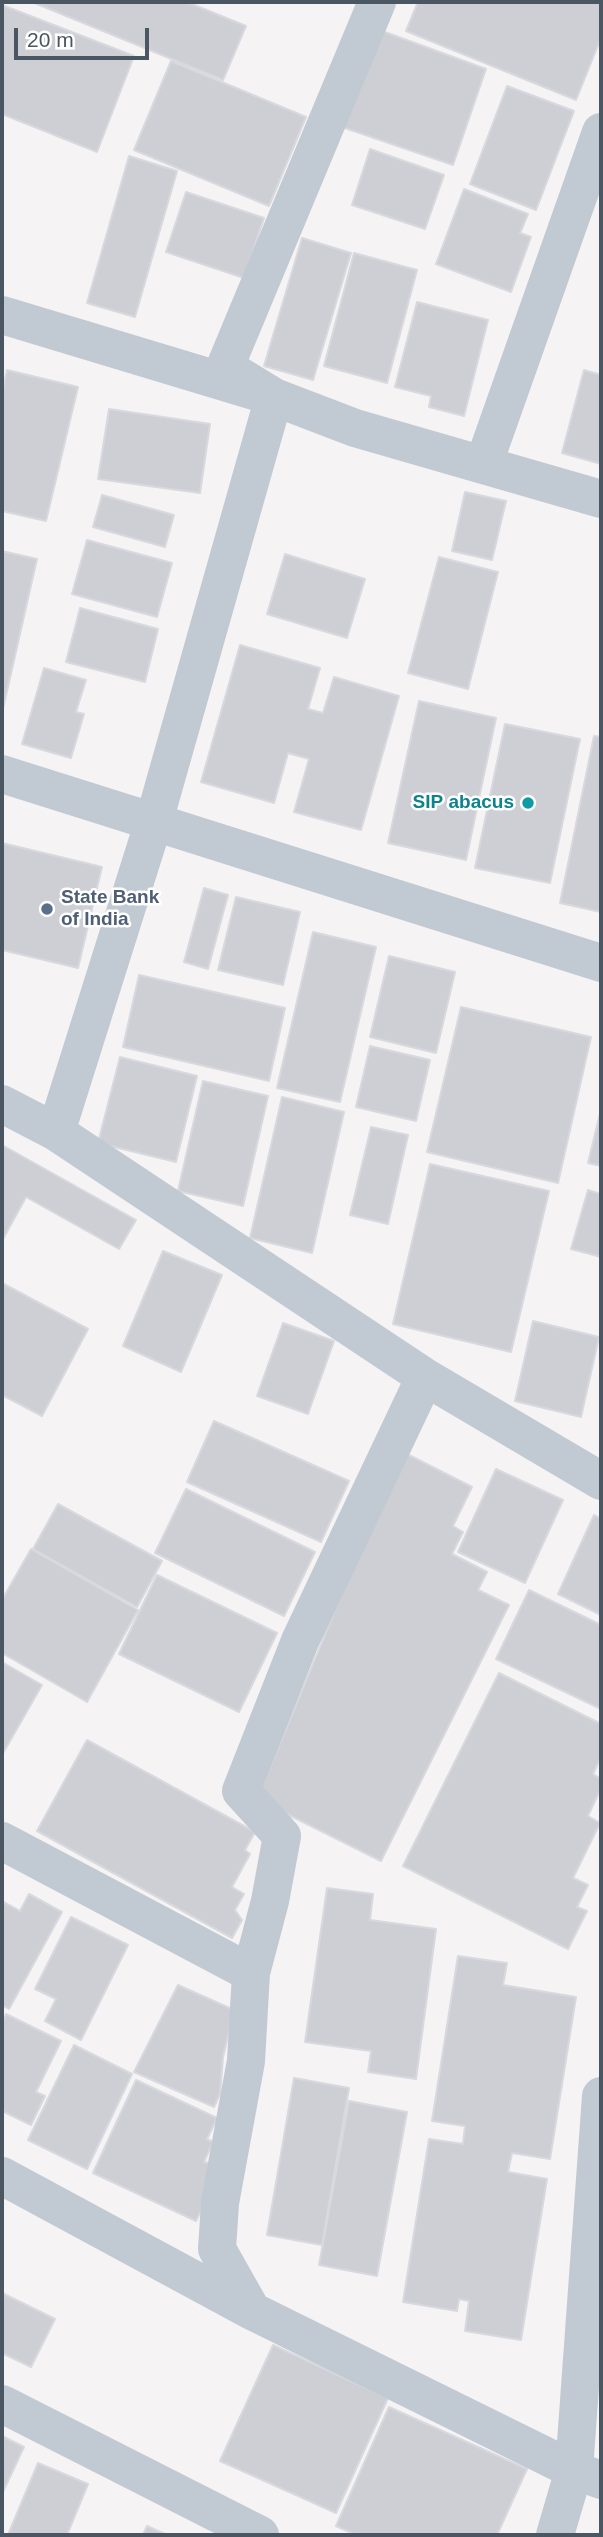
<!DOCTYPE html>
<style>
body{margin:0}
#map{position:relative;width:603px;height:2537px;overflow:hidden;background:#f5f3f3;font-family:Helvetica,sans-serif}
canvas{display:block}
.frame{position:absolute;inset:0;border:4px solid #4a5661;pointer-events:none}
.scale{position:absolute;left:14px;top:28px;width:135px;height:32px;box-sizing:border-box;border:4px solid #4a5661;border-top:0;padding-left:9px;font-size:21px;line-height:24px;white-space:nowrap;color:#4a5661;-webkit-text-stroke:5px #fff;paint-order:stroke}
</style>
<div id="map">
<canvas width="603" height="2537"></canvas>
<div class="frame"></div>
<div class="scale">20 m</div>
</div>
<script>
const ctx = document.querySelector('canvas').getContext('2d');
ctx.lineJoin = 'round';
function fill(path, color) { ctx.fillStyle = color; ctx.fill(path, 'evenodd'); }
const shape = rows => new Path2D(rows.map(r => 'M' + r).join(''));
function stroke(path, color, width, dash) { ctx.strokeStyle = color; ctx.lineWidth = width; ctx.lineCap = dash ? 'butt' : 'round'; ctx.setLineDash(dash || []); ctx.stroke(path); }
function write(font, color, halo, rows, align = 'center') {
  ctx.font = font + ' Helvetica,sans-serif'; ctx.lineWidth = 5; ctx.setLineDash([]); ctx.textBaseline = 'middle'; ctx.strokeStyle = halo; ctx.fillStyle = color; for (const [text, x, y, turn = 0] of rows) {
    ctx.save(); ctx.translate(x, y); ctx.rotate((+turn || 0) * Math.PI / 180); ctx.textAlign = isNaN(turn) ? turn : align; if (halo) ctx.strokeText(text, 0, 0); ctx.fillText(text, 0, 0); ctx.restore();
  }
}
const building = shape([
 [32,2,187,2,246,26,223,80,32,2],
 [418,2,601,2,601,38,576,100,406,31,418,2],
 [2,5,134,56,97,152,2,114,2,5],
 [374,28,486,69,453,165,339,126,374,28],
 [171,61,306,117,269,206,134,150,171,61],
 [507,86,574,111,536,210,470,184,507,86],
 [370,149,444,175,425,229,352,205,370,149],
 [129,156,177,171,135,317,87,303,129,156],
 [464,189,528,214,520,233,531,237,511,292,436,264,464,189],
 [186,192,264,218,244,278,166,252,186,192],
 [302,238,351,253,313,380,264,366,302,238],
 [354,253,417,270,387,383,324,366,354,253],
 [417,302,488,320,464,416,429,407,431,396,395,387,417,302],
 [7,370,78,387,46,521,2,511,2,394,7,370],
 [584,370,601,375,601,464,562,453,584,370],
 [109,409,210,424,200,493,98,479,109,409],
 [465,492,506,501,492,560,452,551,465,492],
 [102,495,174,515,165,547,93,527,102,495],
 [87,540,172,563,157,617,72,594,87,540],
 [2,551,37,559,2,713,2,551],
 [285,554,365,579,347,638,267,614,285,554],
 [439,557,498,572,468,689,408,673,439,557],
 [80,608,158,629,145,682,66,662,80,608],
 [240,645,320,668,308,709,323,713,334,677,399,696,361,830,294,812,309,759,288,753,274,803,201,782,240,645],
 [44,668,86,680,76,712,84,714,71,758,22,744,44,668],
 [419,701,496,718,466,860,388,843,419,701],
 [505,724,580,739,550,883,475,868,505,724],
 [594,736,601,737,601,912,560,903,594,736],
 [2,843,102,867,78,968,2,950,2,843],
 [204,888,228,895,208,969,184,962,204,888],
 [236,897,300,912,283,985,218,970,236,897],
 [313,932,376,947,340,1102,277,1088,313,932],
 [389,956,455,972,436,1053,370,1037,389,956],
 [139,975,285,1008,269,1081,123,1047,139,975],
 [461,1007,591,1037,558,1183,427,1152,461,1007],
 [370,1046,430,1060,416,1121,356,1107,370,1046],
 [120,1057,197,1076,176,1162,98,1143,120,1057],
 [203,1081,268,1096,243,1206,178,1191,203,1081],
 [282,1097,344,1112,312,1253,250,1238,282,1097],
 [601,1109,601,1166,588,1163,601,1109],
 [371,1127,408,1135,388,1224,350,1215,371,1127],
 [2,1145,136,1220,119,1249,26,1197,2,1241,2,1145],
 [430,1164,549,1191,511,1352,393,1324,430,1164],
 [588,1190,601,1194,601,1257,571,1249,588,1190],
 [163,1251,222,1275,181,1372,123,1346,163,1251],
 [2,1283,88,1329,42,1416,2,1395,2,1283],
 [533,1321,599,1337,581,1417,515,1401,533,1321],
 [283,1323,334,1341,308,1414,257,1396,283,1323],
 [214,1421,349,1481,321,1542,187,1482,214,1421],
 [401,1451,472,1487,453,1526,463,1532,452,1554,487,1572,478,1590,509,1605,381,1861,257,1799,401,1451],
 [496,1469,563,1500,525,1583,458,1552,496,1469],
 [186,1489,315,1552,284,1616,155,1553,186,1489],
 [58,1504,162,1561,137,1607,33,1549,58,1504],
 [594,1515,601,1519,601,1615,558,1594,594,1515],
 [31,1549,138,1610,87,1702,2,1653,2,1600,31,1549],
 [157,1575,277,1633,239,1712,119,1654,157,1575],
 [529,1590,601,1625,601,1709,496,1659,529,1590],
 [2,1662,42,1685,2,1755,2,1662],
 [499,1673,601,1724,601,1757,593,1774,601,1779,601,1788,588,1816,600,1823,573,1878,588,1885,577,1907,587,1911,568,1949,403,1866,499,1673],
 [87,1740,255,1832,245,1850,250,1854,232,1887,244,1894,235,1910,242,1920,232,1938,37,1831,87,1740],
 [327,1888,373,1894,370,1920,436,1929,416,2079,368,2072,371,2051,305,2042,327,1888],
 [29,1894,62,1912,9,2009,2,2005,2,1901,20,1911,29,1894],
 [71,1917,128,1945,81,2040,45,2021,56,1999,35,1989,71,1917],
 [458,1956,507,1963,503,1985,576,1997,550,2159,512,2153,508,2172,547,2179,521,2340,465,2331,469,2301,459,2299,457,2311,403,2302,429,2139,463,2144,465,2126,432,2121,458,1956],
 [178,1985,234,2010,223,2057,220,2094,214,2107,134,2072,178,1985],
 [6,2014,61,2041,36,2092,45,2096,31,2125,2,2111,2,2023,6,2014],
 [74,2045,132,2074,87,2169,28,2140,74,2045],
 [294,2078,349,2088,322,2245,267,2235,294,2078],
 [136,2080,217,2118,207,2139,213,2142,204,2162,209,2163,207,2198,196,2221,93,2173,136,2080],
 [349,2101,407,2112,377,2276,319,2265,349,2101],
 [2,2293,55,2319,31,2367,2,2353,2,2293],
 [273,2345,388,2398,336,2513,220,2461,273,2345],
 [389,2407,527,2469,497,2535,356,2535,336,2526,389,2407],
 [2,2436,24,2447,2,2494,2,2436],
 [38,2463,88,2484,67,2535,8,2535,38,2463],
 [147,2526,167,2535,143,2535,147,2526]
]);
fill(building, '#cdcfd5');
stroke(building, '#d7d9de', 2);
stroke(shape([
 [2,315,274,397,355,428,601,499],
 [484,463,601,132],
 [2,774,601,963],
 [2,1104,56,1132,425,1377,601,1481],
 [56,1132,154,821,274,397,225,367,377,2],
 [2,1841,251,1973,246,2061,220,2203,217,2249,252,2311],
 [251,1973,270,1901,282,1836,241,1791,300,1641,425,1377],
 [2,2176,252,2311,574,2470,601,2480],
 [2,2404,260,2535],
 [555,2535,574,2470,601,2096]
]), '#c1cad2', 38);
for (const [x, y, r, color] of [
 [528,803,7,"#0f9aa8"],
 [47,909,7,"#5c6f8a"]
]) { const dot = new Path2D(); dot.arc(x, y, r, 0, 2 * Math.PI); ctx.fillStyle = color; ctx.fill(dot); stroke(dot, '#fff', 2.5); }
write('bold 19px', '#0d838f', '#fff', [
 ["SIP abacus",514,803]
], 'right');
write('bold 19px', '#4e5e75', '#fff', [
 ["State Bank",61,898],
 ["of India",61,920]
], 'left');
</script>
